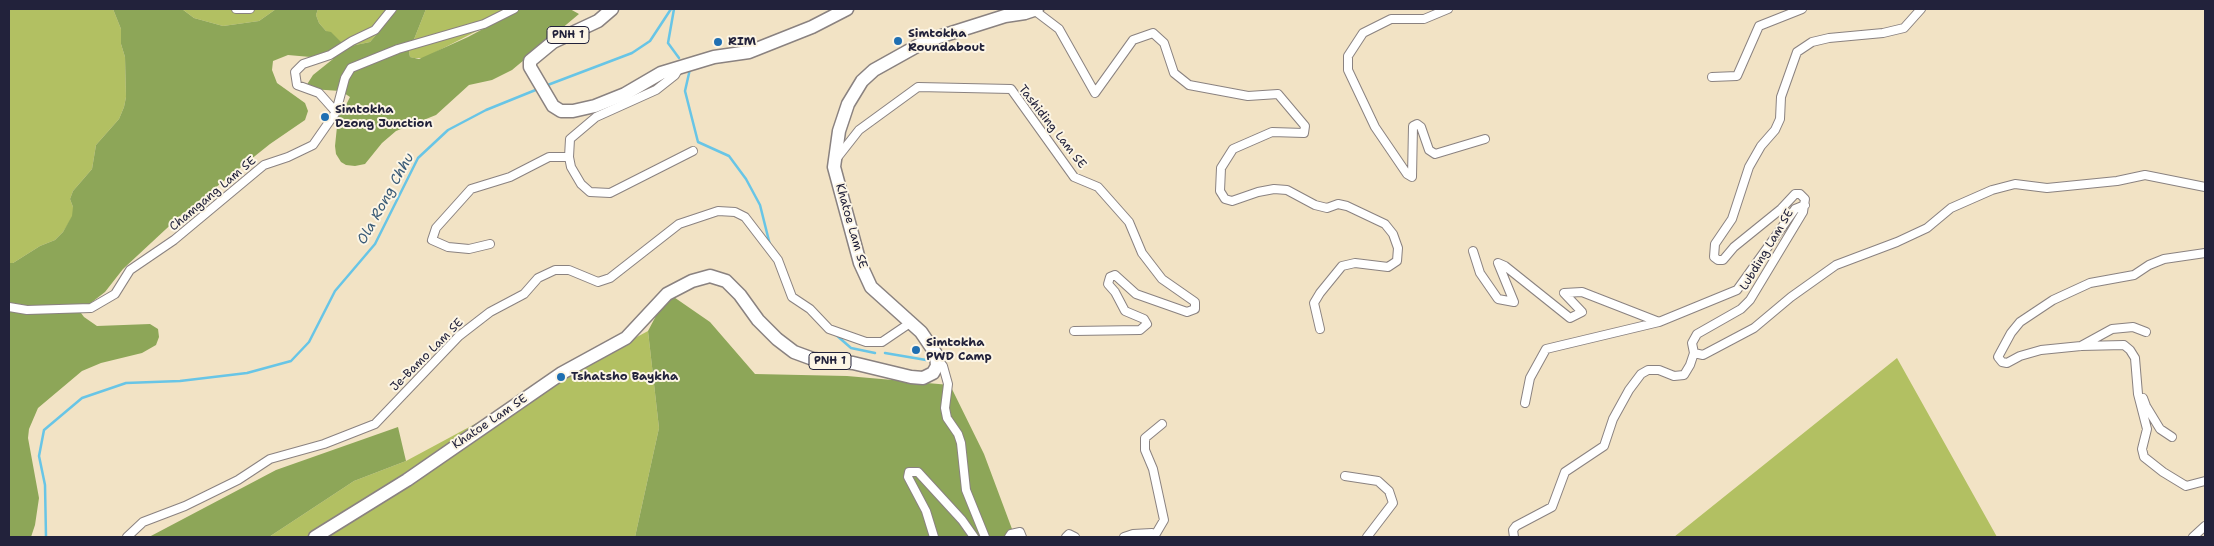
<!DOCTYPE html>
<style>
body{margin:0}
#map{position:relative;width:2214px;height:546px;overflow:hidden;background:#f2e3c5;font-family:"Shantell Sans",sans-serif}
canvas{display:block}
.frame{position:absolute;inset:0;border:10px solid #22223b;pointer-events:none}
</style>
<div id="map">
<canvas width="2214" height="546"></canvas>
<div class="frame"></div>
</div>
<script>
const ctx = document.querySelector('canvas').getContext('2d');
ctx.lineJoin = 'round';
function fill(path, color) { ctx.fillStyle = color; ctx.fill(path, 'evenodd'); }
const shape = rows => new Path2D(rows.map(r => 'M' + r).join(''));
function stroke(path, color, width, dash) { ctx.strokeStyle = color; ctx.lineWidth = width; ctx.lineCap = dash ? 'butt' : 'round'; ctx.setLineDash(dash || []); ctx.stroke(path); }
function write(font, color, halo, rows, align = 'center') {
  ctx.font = font + ' "Shantell Sans",sans-serif'; ctx.lineWidth = 4; ctx.setLineDash([]); ctx.textBaseline = 'middle'; ctx.strokeStyle = halo; ctx.fillStyle = color; for (const [text, x, y, turn = 0] of rows) {
    ctx.save(); ctx.translate(x, y); ctx.rotate((+turn || 0) * Math.PI / 180); ctx.textAlign = isNaN(turn) ? turn : align; if (halo) ctx.strokeText(text, 0, 0); ctx.fillText(text, 0, 0); ctx.restore();
  }
}
fill(shape([
 [9,9,113,9,121,29,121,44,125,57,126,97,124,107,119,119,96,145,92,169,73,191,70,199,73,207,73,216,63,232,55,240,40,246,13,263,9,263],
 [182,9,276,9,259,21,223,26,194,18],
 [318,9,398,9,370,42,346,47,326,31,319,23,316,15],
 [426,9,520,9,424,58,414,58,410,57,409,52],
 [648,331,659,428,635,537,269,537,354,481,406,461],
 [1897,358,1997,537,1674,537]
]), '#b2c062');
fill(shape([
 [113,9,182,9,194,18,223,26,259,21,276,9,318,9,316,15,319,23,326,31,331,32,346,47,370,42,398,9,426,9,409,52,410,57,419,59,468,37,520,9,570,9,579,14,512,70,492,80,469,85,436,115,396,131,382,143,365,164,355,166,346,165,341,162,336,154,335,146,338,117,342,113,350,97,341,91,310,89,306,86,313,75,333,59,288,55,273,61,272,70,277,83,305,103,308,111,305,120,270,144,180,216,123,269,105,292,83,309,81,313,84,317,97,326,150,324,158,329,159,337,156,345,142,353,101,363,82,371,38,408,29,429,28,438,39,498,35,525,31,537,9,537,9,263,13,263,40,246,55,240,63,232,72,216,73,207,70,199,73,191,92,169,96,145,119,119,124,107,126,97,125,57,121,44,121,29],
 [668,293,710,322,755,374,847,376,950,385,984,454,1015,537,635,537,659,428,648,331],
 [398,427,406,461,354,481,269,537,149,537,276,470]
]), '#8da658');
stroke(shape([
 [674,9,668,43,679,58],
 [690,69,685,91,698,142,729,156,746,179,760,205,770,245],
 [545,86,632,53,650,41,671,9],
 [835,334,851,348,875,353],
 [885,353,932,361],
 [46,537,45,485,39,456,44,430,82,398,126,383,180,381,247,373,291,361,309,342,335,291,375,244,418,158,448,130,486,110,538,89]
]), '#68c5e6', 2.5);
const minor = shape([
 [236,9,250,9],
 [1448,9,1424,19,1391,19,1363,33,1348,56,1348,70,1375,127,1407,174,1412,177,1413,126,1417,124,1421,127,1429,150,1435,154,1485,139],
 [1921,9,1904,28,1883,33,1829,38,1812,42,1797,52,1781,97,1780,119,1775,130,1761,146,1749,167,1732,219,1715,244,1714,257,1718,260,1723,260,1734,247,1781,209,1795,194,1800,194,1805,199,1803,212,1750,300,1741,309,1697,334,1692,343,1694,353,1703,355,1754,328,1791,297,1836,265,1897,242,1927,228,1951,208,1992,190,2015,184,2047,188,2117,181,2145,175,2205,187],
 [1034,10,1059,29,1095,93,1133,40,1153,33,1164,43,1174,73,1189,85,1248,96,1278,94,1305,126,1304,133,1272,132,1233,149,1221,168,1220,191,1225,199,1232,201,1258,192,1274,189,1287,190,1315,205,1327,208,1338,204,1347,206,1385,224,1393,234,1398,248,1397,261,1388,267,1355,263,1342,266,1320,293,1314,303,1320,329],
 [1712,77,1737,76,1759,26,1802,9],
 [336,112,319,93,297,85,295,72,303,64,330,55,352,41,375,30,392,9],
 [569,157,571,167,581,184,590,192,610,193,693,151],
 [837,158,859,130,918,87,1011,89,1074,177,1098,187,1129,222,1142,253,1162,279,1195,302,1195,309,1187,312,1136,294,1115,275,1110,277,1108,284,1115,292,1125,311,1144,319,1147,324,1140,330,1074,331],
 [490,244,469,249,448,247,432,240,436,228,471,189,510,177,549,157,569,157,570,139,596,117,656,90,675,75,679,68],
 [1473,251,1480,273,1498,299,1514,302,1498,263,1505,266,1570,318,1582,312,1564,293,1582,292,1659,322,1737,290,1795,209,1805,205],
 [2205,253,2164,259,2149,265,2134,275,2090,283,2053,300,2020,322,2011,333,1998,357,2002,362,2007,363,2020,356,2041,350,2081,346,2124,345,2130,350,2135,358,2138,394,2147,429,2142,449,2144,457,2163,472,2186,486,2205,481],
 [9,307,27,310,91,308,115,294,130,270,174,240,264,165,288,157,313,145,336,112,345,78,351,68,398,49,484,24,514,9],
 [2081,346,2112,329,2133,327,2146,332],
 [938,360,943,366,948,384,945,408,947,418,958,434,961,443,966,490,985,537],
 [2143,398,2146,406,2160,429,2172,437],
 [1525,403,1530,378,1546,349,1659,322],
 [1345,476,1378,481,1389,491,1393,503,1367,537],
 [127,537,143,522,185,506,238,480,270,459,324,444,375,424,459,336,490,312,524,294,538,278,555,270,569,270,598,282,610,278,679,224,718,211,735,212,745,217,778,260,792,297,810,309,829,329,866,342,882,342,910,323],
 [934,537,926,511,908,477,909,472,918,472,962,520,974,537],
 [1009,537,1011,534,1020,532,1022,537],
 [1066,537,1069,534,1075,537],
 [1124,537,1133,534,1152,533,1155,535],
 [1154,537,1164,520,1153,469,1145,450,1145,438,1162,424],
 [1514,537,1513,530,1516,526,1552,507,1565,472,1604,446,1613,419,1629,390,1641,374,1648,370,1659,370,1674,376,1684,375,1690,365,1694,353],
 [2193,537,2205,526]
]);
const primary = shape([
 [612,9,598,21,553,42,530,61,530,67,553,106,561,111,573,111,595,106,625,94,661,73,714,57,749,52,812,27,847,9],
 [315,537,407,480,562,373,626,338,667,294,692,281,710,276,726,281,740,295,758,320,777,339,794,352,813,359,853,363,911,377,923,378,933,373,937,366,936,354,921,332,871,287,860,263,834,167,839,131,848,104,862,81,874,70,926,41,1005,16,1025,13,1037,9]
]);
stroke(minor, '#8a8280', 10);
stroke(primary, '#8a8280', 15);
stroke(minor, '#fff', 8);
stroke(primary, '#fff', 12);
for (const [x, y, r, color] of [
 [898,41,5,"#1f6fb2"],
 [718,42,5,"#1f6fb2"],
 [325,117,5,"#1f6fb2"],
 [916,350,5,"#1f6fb2"],
 [561,377,5,"#1f6fb2"]
]) { const dot = new Path2D(); dot.arc(x, y, r, 0, 2 * Math.PI); ctx.fillStyle = color; ctx.fill(dot); stroke(dot, '#fcf5e5', 2); }
for (const [x, y, w] of [
 [568,35,42],
 [830,361,42]
]) { const box = new Path2D(); box.roundRect(x - w / 2, y - 8.5, w, 17, 4); ctx.fillStyle = '#fcf5e5'; ctx.fill(box); stroke(box, '#22223b', 1); }
write('bold 11px', '#22223b', null, [
 ["PNH 1",568,35],
 ["PNH 1",830,361]
]);
write('bold 12px', '#22223b', '#fcf5e5', [
 ["Simtokha",908,34],
 ["Roundabout",908,48],
 ["RIM",728,42],
 ["Simtokha",335,110],
 ["Dzong Junction",335,124],
 ["Simtokha",926,343],
 ["PWD Camp",926,357],
 ["Tshatsho Baykha",571,377]
], 'left');
write('12px', '#22223b', '#fcf5e5', [
 ["Tashiding Lam SE",1052,127,52],
 ["Chamgang Lam SE",213,194,-40],
 ["Khatoe Lam SE",851,226,74],
 ["Lubding Lam SE",1767,250,-59],
 ["Je-Bamo Lam SE",427,355,-45],
 ["Khatoe Lam SE",490,422,-34]
]);
write('italic 14px', '#3a5b77', '#fcf5e5', [
 ["Ola Rong Chhu",386,199,-61]
]);
</script>
